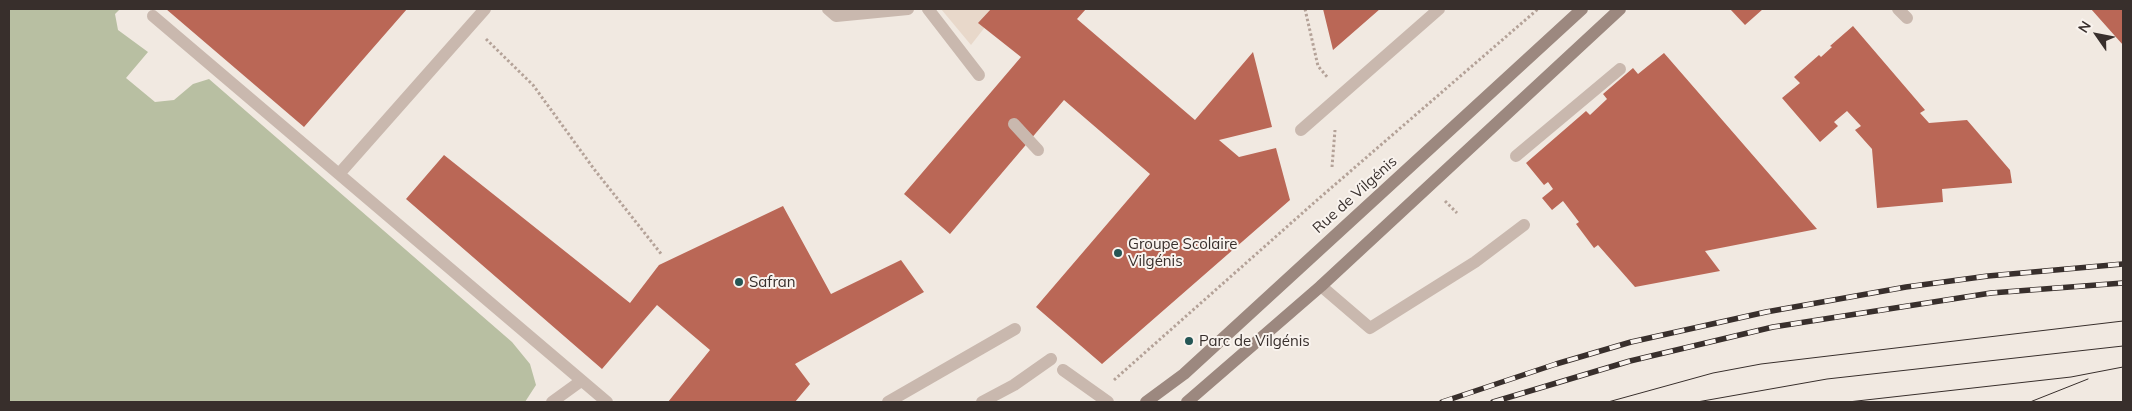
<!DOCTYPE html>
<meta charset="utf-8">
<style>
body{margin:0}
#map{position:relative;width:2132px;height:411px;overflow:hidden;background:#f1e9e1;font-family:Mulish,sans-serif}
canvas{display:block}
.frame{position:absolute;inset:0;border:10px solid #382f2c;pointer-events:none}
.north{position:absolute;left:2072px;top:10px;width:50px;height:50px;-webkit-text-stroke:4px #f9f3ee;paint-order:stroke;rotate:303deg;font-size:14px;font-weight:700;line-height:20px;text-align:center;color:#382f2c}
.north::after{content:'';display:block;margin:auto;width:18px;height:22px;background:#382f2c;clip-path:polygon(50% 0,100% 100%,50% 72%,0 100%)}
</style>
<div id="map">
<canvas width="2132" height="411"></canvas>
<div class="frame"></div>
<div class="north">N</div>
</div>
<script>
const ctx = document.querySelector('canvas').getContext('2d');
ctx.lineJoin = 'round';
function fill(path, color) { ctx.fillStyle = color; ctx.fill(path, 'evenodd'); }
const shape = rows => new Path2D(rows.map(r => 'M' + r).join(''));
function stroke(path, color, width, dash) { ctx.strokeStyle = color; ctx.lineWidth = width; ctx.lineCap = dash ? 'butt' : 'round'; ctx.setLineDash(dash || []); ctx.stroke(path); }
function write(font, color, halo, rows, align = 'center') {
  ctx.font = font + ' Mulish,sans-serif'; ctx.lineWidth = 4; ctx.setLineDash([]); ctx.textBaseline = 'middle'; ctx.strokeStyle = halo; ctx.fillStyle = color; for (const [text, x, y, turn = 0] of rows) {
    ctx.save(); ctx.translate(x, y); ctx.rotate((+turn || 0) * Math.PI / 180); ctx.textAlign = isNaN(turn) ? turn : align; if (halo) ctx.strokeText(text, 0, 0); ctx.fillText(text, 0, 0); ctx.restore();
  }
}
fill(shape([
 [9,9,120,9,115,14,118,30,148,52,126,78,155,102,174,100,193,84,209,79,512,342,530,364,536,385,525,402,9,402]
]), '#b8bfa2');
fill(shape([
 [941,9,999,9,971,45]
]), '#e8d8ca');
fill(shape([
 [166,9,407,9,304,127],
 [991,9,1086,9,1077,19,1195,120,1253,52,1272,127,1219,140,1239,157,1276,148,1290,200,1102,364,1036,307,1150,174,1064,100,950,234,904,194,1021,57,978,23],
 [1323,9,1380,9,1333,50],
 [1730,9,1763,9,1745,25],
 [2091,9,2123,9,2123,45],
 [1853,26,1925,110,1920,113,1929,123,1967,120,2010,170,2012,183,1942,189,1943,202,1877,208,1872,149,1855,130,1861,126,1847,111,1834,122,1838,126,1820,142,1782,98,1800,83,1794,77,1819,55,1821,57,1832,47,1830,46],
 [1664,53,1817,229,1705,251,1720,271,1635,287,1598,245,1594,248,1576,224,1579,222,1563,201,1552,210,1542,198,1553,189,1548,182,1544,185,1526,163,1586,111,1590,115,1607,99,1603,94,1633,68,1638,74],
 [444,155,630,303,659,265,783,206,831,294,901,260,924,292,795,364,810,384,795,402,668,402,710,350,657,305,602,369,406,199]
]), '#ba6756');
stroke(shape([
 [1305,9,1318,66,1328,78],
 [486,39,533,85,594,169,662,255],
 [1332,167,1335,130],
 [1445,201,1457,213],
 [1114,380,1316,201,1538,9]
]), '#b4a298', 3, [2.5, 2.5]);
stroke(shape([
 [928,9,979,75],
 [1898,9,1907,18],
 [153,16,607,402],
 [1014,124,1038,150],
 [1301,130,1439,9],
 [1516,156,1620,69],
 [339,174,485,9],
 [1321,286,1370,328,1475,262,1524,225],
 [1063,370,1108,402],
 [552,402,581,381],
 [888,402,1015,329],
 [982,402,1014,385,1051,359]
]), '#c9b8ae', 12);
stroke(shape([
 [828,9,836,16,908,9]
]), '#c9b8ae', 12);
stroke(shape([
 [1146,402,1184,374,1582,9],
 [1187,402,1321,286,1620,9]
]), '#9c887f', 12);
stroke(shape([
 [1608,402,1713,373,1761,364,2123,321],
 [1697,402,1827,379,2123,346],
 [1848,402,2071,377,2123,367],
 [2030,402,2088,379]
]), '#382f2c', 1);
const rail = shape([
 [1442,402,1556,364,1631,342,1766,312,1906,287,1988,276,2123,264],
 [1493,402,1630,361,1773,327,1991,293,2123,283]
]);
stroke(rail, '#382f2c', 5.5);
stroke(rail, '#f9f3ee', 4, [11]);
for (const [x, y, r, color] of [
 [1118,253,5,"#255655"],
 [739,282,5,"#255655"],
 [1189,341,5,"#255655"]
]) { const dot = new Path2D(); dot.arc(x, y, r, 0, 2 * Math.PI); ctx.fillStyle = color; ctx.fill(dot); stroke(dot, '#f9f3ee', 2); }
write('15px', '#382f2c', '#f9f3ee', [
 ["Rue de Vilgénis",1355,195,-42]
]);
write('15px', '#382f2c', '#f9f3ee', [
 ["Groupe Scolaire",1128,244],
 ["Vilgénis",1128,261],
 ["Safran",749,282],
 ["Parc de Vilgénis",1199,341]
], 'left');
</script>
